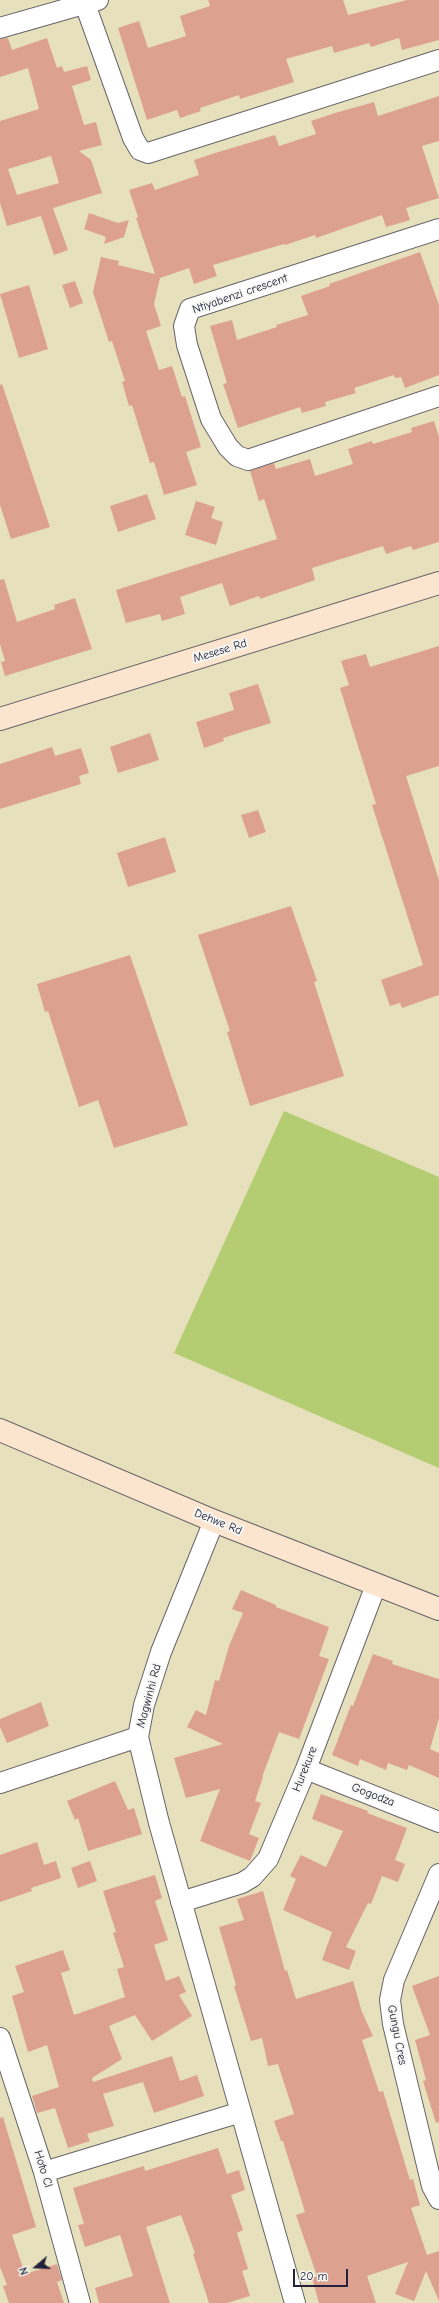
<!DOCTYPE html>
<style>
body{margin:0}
#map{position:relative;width:439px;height:2303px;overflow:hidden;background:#e7e0bc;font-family:"Comic Neue",sans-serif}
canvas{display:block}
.north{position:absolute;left:16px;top:2247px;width:40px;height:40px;-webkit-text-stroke:3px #f6f6f2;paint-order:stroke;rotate:251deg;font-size:11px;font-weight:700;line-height:16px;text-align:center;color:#22223b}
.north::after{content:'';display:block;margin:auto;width:14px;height:18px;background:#22223b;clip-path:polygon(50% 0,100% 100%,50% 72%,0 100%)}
.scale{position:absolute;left:293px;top:2269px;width:55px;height:18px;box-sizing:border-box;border:2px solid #22223b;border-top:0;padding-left:5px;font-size:12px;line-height:14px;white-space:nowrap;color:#22223b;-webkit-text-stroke:3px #f6f6f2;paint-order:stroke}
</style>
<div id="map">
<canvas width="439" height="2303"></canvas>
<div class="north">N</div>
<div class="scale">20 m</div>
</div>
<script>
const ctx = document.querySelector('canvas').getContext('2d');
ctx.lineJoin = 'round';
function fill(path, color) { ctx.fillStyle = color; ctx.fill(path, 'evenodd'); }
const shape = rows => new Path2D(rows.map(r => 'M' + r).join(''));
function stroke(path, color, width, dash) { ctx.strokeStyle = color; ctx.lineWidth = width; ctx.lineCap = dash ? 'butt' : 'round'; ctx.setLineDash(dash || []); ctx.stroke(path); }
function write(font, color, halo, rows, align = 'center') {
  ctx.font = font + ' "Comic Neue",sans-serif'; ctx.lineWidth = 4; ctx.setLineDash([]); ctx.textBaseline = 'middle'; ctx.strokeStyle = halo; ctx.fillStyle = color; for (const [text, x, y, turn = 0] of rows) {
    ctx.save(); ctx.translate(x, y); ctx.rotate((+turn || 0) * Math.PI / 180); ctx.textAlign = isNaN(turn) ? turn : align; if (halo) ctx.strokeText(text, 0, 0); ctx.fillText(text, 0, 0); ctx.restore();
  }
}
fill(shape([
 [284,1111,439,1177,439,1468,174,1353]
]), '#b4cd72');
fill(shape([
 [208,0,343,0,348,15,407,0,439,0,439,40,402,50,399,38,371,47,369,43,334,53,332,46,286,59,294,82,240,99,239,95,200,108,201,111,180,118,177,110,147,120,118,28,139,21,148,48,186,36,180,16,210,6],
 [8,38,12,50,47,38,57,68,62,66,64,72,87,66,91,80,72,86,84,125,96,122,102,145,79,151,91,160,102,193,53,208,68,250,54,255,41,216,7,226,0,203,0,121,39,109,28,68,0,77,0,39],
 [51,156,59,183,17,195,8,169],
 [439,96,439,141,422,146,439,198,406,208,410,220,386,227,382,215,316,238,315,235,285,245,284,244,213,265,217,276,194,284,189,268,160,278,154,304,161,326,146,331,159,370,172,366,182,397,185,396,201,447,186,452,197,485,164,495,154,462,150,463,132,405,129,406,122,382,125,381,112,341,109,342,93,292,101,257,119,261,118,265,155,274,136,218,138,217,129,190,152,183,155,190,199,175,194,160,212,154,275,135,279,146,316,134,311,121,335,113,374,102,378,116],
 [89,213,118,223,129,220,124,237,104,244,106,237,84,229],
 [420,252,439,305,439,375,405,388,401,377,395,378,394,375,354,388,356,393,325,402,326,406,302,413,300,407,238,428,223,384,227,383,210,326,232,320,237,340,277,327,276,325,308,315,301,296,330,286,329,284],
 [75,281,83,303,70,308,62,285],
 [29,285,48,349,19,358,0,294],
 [2,384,50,527,11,539,0,505,0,385],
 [434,421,439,437,439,542,413,550,411,546,386,554,383,546,312,568,315,580,260,599,259,596,230,606,222,583,180,597,185,614,162,621,160,614,126,623,116,590,277,539,264,499,259,501,250,471,274,463,276,469,310,459,315,476,353,464,348,449,372,441,373,444,412,432,411,428],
 [147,494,156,519,118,532,110,506],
 [196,501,215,507,211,518,223,522,216,545,185,535],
 [4,579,17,622,55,609,54,605,75,598,92,649,5,676,1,662,5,661,0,644,0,580],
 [439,646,439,766,406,776,439,880,439,995,402,1008,400,1003,390,1006,381,980,423,965,372,805,376,804,340,688,349,685,341,661,366,654,370,667],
 [258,684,271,723,223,738,224,741,204,748,196,722,234,710,229,693],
 [150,733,159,760,118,773,110,747],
 [52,747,55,756,81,748,89,773,79,776,81,784,0,809,0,764],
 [258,810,266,832,249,838,241,815],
 [165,837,176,872,128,887,117,853],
 [291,906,317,981,314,982,344,1076,250,1106,227,1032,230,1031,198,935],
 [130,955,188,1125,114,1148,98,1100,79,1107,48,1011,45,1012,37,984],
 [241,1590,276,1605,276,1607,329,1627,319,1656,329,1659,299,1739,279,1732,262,1777,263,1777,255,1801,261,1803,249,1834,259,1838,250,1861,200,1841,220,1789,186,1798,174,1758,223,1744,187,1727,196,1710,206,1715,215,1680,219,1681,229,1646,243,1613,232,1609],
 [373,1654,393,1661,392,1664,439,1679,439,1718,430,1749,439,1753,439,1778,409,1765,407,1770,388,1763,386,1770,360,1759,358,1766,332,1755,351,1705,353,1706],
 [41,1702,49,1726,7,1743,0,1727,0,1719],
 [115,1781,128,1810,134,1808,142,1834,88,1851,78,1818,75,1820,67,1801],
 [321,1794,368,1811,367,1813,407,1828,395,1860,405,1864,398,1882,382,1876,371,1904,368,1903,346,1947,356,1951,349,1970,322,1960,332,1932,283,1910,296,1879,290,1876,301,1855,326,1867,343,1831,312,1819],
 [37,1842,44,1865,56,1861,61,1878,31,1888,32,1891,0,1902,0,1855],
 [90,1861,97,1881,78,1888,71,1868],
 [155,1875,162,1898,155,1901,168,1940,154,1945,166,1981,179,1976,186,1992,179,1995,192,2016,152,2041,135,2015,109,2026,122,2059,92,2078,93,2082,172,2056,180,2081,197,2075,204,2096,154,2113,143,2082,103,2094,114,2126,87,2134,90,2141,68,2148,55,2108,37,2113,32,2096,59,2087,47,2045,28,2052,12,1996,24,1992,15,1966,63,1950,70,1970,61,1973,74,2015,125,1997,117,1969,124,1967,113,1933,116,1932,103,1891],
 [263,1891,285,1971,287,1970,296,1999,353,1981,362,2012,373,2036,362,2040,379,2092,383,2091,410,2180,413,2179,420,2205,411,2208,427,2255,439,2251,439,2301,426,2271,414,2301,395,2294,408,2262,367,2276,376,2303,319,2303,312,2278,317,2276,296,2215,305,2212,283,2141,281,2141,274,2121,294,2114,278,2064,268,2066,262,2038,251,2041,234,1986,236,1985,219,1927,244,1920,237,1899],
 [439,1976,439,2122,436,2123,423,2081,426,2080,415,2040,430,2035,412,1986],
 [3,2117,36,2227,12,2235,25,2274,57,2264,62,2280,57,2282,64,2303,9,2303,3,2286,7,2285,0,2267,0,2118],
 [218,2148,227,2174,239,2170,245,2190,231,2195,243,2230,237,2233,248,2269,242,2271,250,2296,227,2303,209,2303,193,2254,195,2253,181,2215,146,2227,170,2303,99,2303,95,2288,133,2276,120,2235,85,2247,78,2225,84,2224,73,2188,144,2166,145,2171]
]), '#dda28f');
const street = shape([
 [85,4,133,138,140,150,148,153,439,60],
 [0,28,98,0],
 [439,229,190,309,184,326,187,345,211,419,228,447,237,456,248,460,439,396],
 [138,1737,159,1823,295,2303],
 [306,1769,439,1822],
 [0,1783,138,1737,144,1705,161,1652,214,1521],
 [439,1874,394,1980,390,2000,393,2024,432,2186,439,2199],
 [181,1902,242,1883,252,1877,268,1859,306,1769,376,1585],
 [0,2038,44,2172,80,2303],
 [44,2172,241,2112]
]);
const secondary = shape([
 [0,719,439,583],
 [0,1430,214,1521,439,1609]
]);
stroke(street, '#676468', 22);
stroke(secondary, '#676468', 24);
stroke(street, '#fff', 20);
stroke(secondary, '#fbe5cf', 22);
write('12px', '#22223b', '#f6f6f2', [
 ["Ntiyabenzi crescent",240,294,-19],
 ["Mesese Rd",220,651,-17],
 ["Dehwe Rd",218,1522,22],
 ["Magwinhi Rd",149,1696,-75],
 ["Hurekure",305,1769,-68],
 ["Gogodza",373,1795,21],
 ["Gungu Cres",397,2035,79],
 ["Hoto Cl",43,2169,73]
]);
</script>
